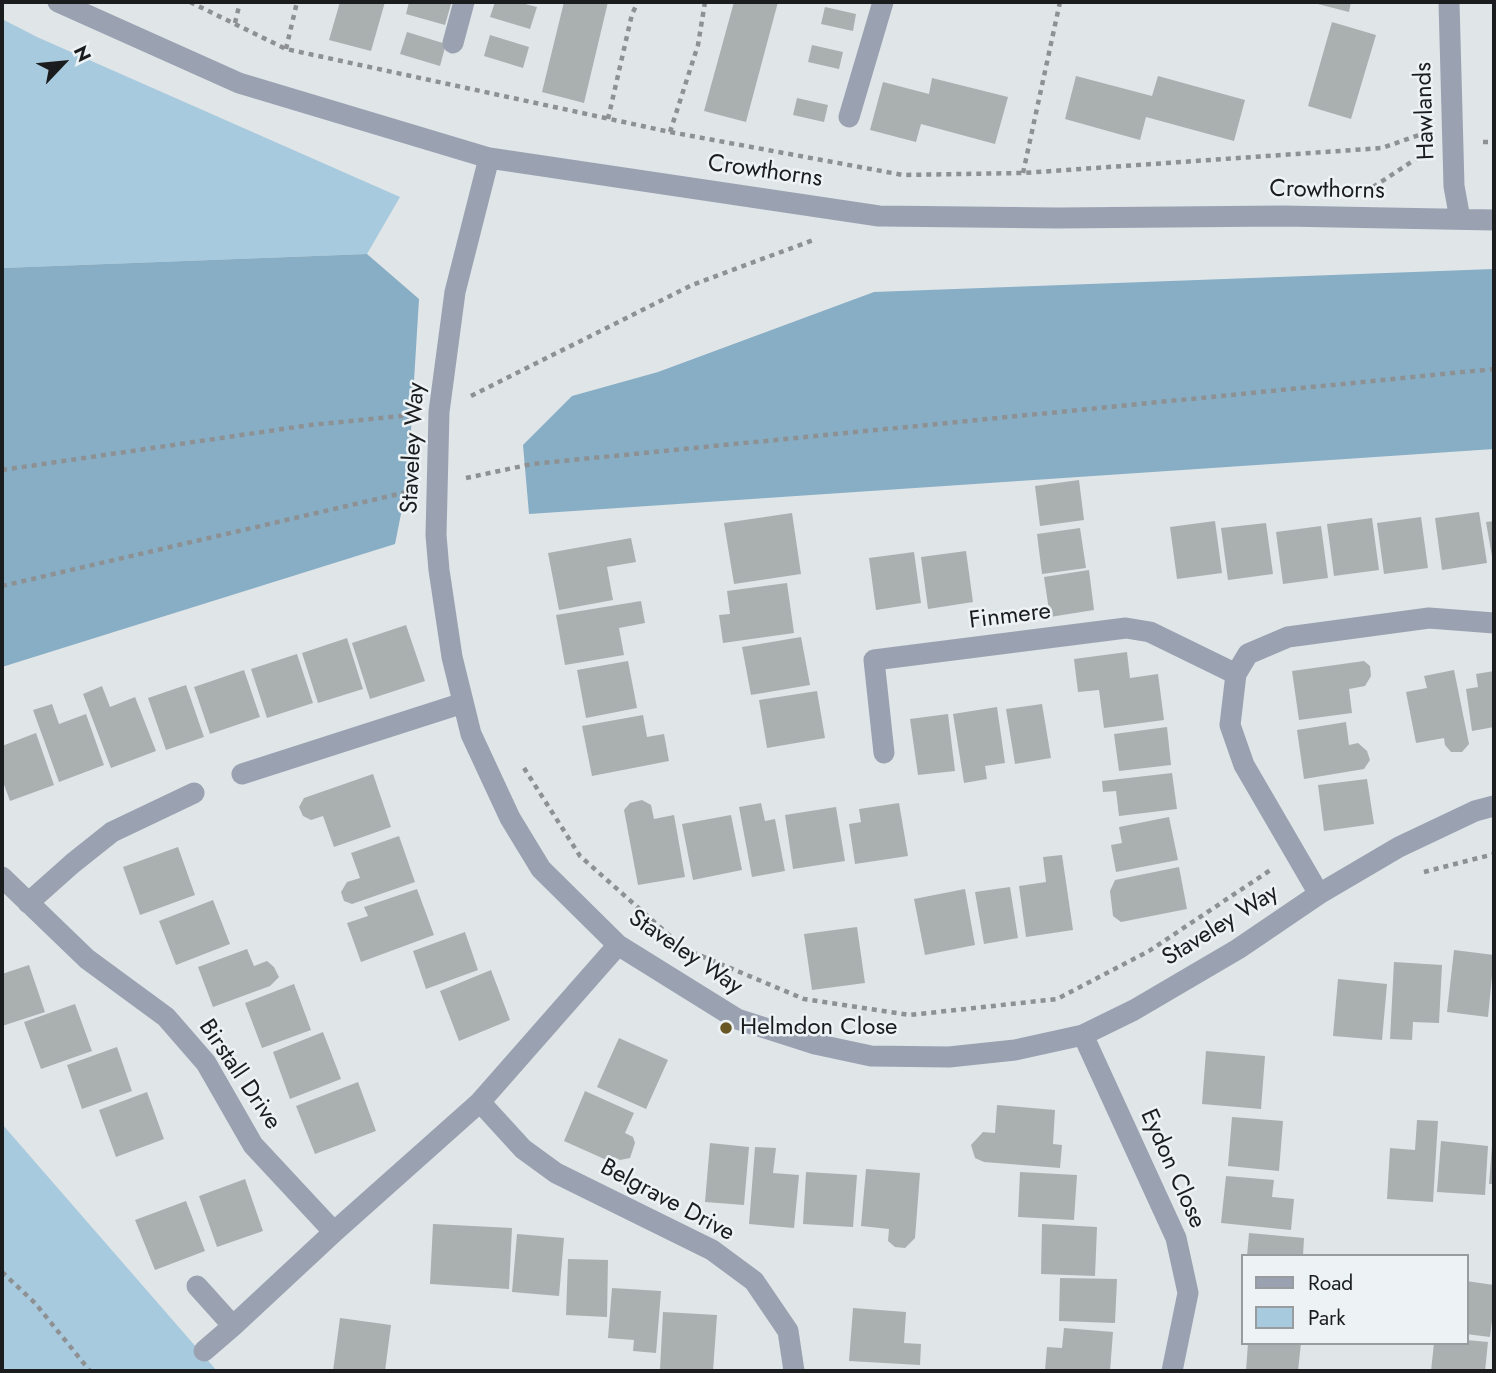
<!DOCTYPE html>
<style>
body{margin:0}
#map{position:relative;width:1496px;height:1373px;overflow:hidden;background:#e0e5e8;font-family:Jost,sans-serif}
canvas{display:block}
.frame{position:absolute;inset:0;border:4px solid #1b1c1d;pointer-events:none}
.legend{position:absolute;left:1241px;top:1254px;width:228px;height:91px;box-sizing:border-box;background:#edf2f5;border:2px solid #999c9f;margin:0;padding:9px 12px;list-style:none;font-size:21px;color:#1b1c1d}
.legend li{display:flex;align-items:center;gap:14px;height:35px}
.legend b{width:35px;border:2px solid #999c9f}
.north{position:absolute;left:28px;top:28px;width:70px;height:70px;-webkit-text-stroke:5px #edf2f5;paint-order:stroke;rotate:64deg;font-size:19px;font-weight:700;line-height:28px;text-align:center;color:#1b1c1d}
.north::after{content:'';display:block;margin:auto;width:24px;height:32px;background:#1b1c1d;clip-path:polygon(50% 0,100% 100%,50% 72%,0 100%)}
</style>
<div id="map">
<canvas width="1496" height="1373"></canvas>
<div class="frame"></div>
<ul class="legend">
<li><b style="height:9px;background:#9aa2b2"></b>Road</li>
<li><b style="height:19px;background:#a8cade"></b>Park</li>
</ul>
<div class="north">N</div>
</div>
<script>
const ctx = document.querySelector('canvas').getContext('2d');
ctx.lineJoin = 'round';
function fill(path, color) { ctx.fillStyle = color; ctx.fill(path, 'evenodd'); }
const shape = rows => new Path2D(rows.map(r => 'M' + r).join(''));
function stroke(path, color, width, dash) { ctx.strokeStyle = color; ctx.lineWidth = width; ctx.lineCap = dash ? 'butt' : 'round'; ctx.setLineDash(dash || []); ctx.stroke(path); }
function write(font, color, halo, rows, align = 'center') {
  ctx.font = font + ' Jost,sans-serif'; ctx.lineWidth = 5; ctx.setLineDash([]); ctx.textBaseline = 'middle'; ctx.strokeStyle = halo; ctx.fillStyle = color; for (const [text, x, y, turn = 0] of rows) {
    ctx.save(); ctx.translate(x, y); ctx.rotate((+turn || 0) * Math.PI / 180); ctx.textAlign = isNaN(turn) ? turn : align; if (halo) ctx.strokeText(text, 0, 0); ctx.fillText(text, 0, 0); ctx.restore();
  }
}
fill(shape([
 [2,19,37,37,400,197,367,254,2,268],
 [2,1124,217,1371,2,1371]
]), '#a8cade');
fill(shape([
 [367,254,419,299,408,479,395,544,2,667,2,268],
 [1494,269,1494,449,529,514,523,445,572,396,658,372,874,292]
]), '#87aec5');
fill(shape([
 [340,2,385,2,371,51,329,40],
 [409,2,443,2,451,4,445,25,406,14],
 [495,2,517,2,537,7,530,29,490,17],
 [564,2,608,2,584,103,542,92],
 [734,2,778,2,746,122,704,111],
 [1310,2,1351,2,1349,12],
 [825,7,856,14,853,31,821,24],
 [1332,22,1376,35,1351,119,1308,106],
 [407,32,446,44,440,66,400,54],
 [490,35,529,47,523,68,484,56],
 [812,45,843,52,839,69,808,62],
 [1076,76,1152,96,1158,76,1245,100,1234,141,1146,117,1140,140,1065,119],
 [932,78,1008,97,995,144,921,124,916,142,870,130,883,82,929,94],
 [797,98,828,105,824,122,793,115],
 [1079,480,1084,520,1040,526,1035,486],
 [1479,512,1487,563,1442,570,1435,518],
 [792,513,801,574,734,584,724,523],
 [1421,517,1428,568,1384,574,1377,523],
 [1372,518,1379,570,1334,576,1327,524],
 [1215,521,1222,573,1177,579,1170,527],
 [1494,521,1494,562,1493,562,1486,522],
 [1266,523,1273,574,1228,580,1221,528],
 [1321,526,1328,578,1283,584,1276,532],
 [1080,528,1086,568,1042,574,1037,534],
 [631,538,636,562,607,567,613,600,559,610,548,553],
 [966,551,973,602,928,609,921,557],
 [914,552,921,603,876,610,869,558],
 [1089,570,1094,610,1050,617,1044,577],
 [787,583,794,633,723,643,719,615,730,614,727,591],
 [641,601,645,623,619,628,624,655,565,665,556,615],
 [406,625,425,681,370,699,352,643],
 [801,637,810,685,751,695,742,647],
 [347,638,363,689,318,703,302,653],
 [1127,652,1130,678,1158,674,1164,720,1104,728,1099,690,1078,692,1074,659],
 [297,654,313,703,267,718,251,669],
 [628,661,637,708,586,718,577,670],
 [1364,661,1370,666,1371,676,1365,686,1349,689,1352,713,1299,720,1292,671],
 [244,670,260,717,210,734,194,687],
 [1454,670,1469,744,1462,752,1451,752,1445,745,1444,738,1416,743,1406,692,1427,688,1424,676],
 [1494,671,1494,727,1472,731,1466,689,1478,687,1476,674],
 [186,685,204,737,166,750,148,698],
 [102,686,110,707,135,697,156,751,111,768,83,694],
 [817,691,825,738,767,748,759,700],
 [52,704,59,724,86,714,104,765,59,782,33,710],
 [1042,704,1051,758,1015,764,1006,709],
 [997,707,1005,763,985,766,987,779,964,783,953,714],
 [948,714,955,771,918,775,910,719],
 [643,715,647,737,664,734,669,761,592,776,582,726],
 [1346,722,1349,745,1358,743,1367,751,1370,760,1364,769,1304,779,1297,730],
 [1167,727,1171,765,1119,771,1114,734],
 [36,733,54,785,10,801,2,779,2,746],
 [1172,773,1177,809,1119,816,1116,791,1103,792,1102,781],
 [373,774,391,827,334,847,323,816,311,820,303,816,299,807,304,798],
 [1367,779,1374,824,1324,831,1318,785],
 [642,800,651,805,654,819,674,815,685,877,638,885,624,810,630,803],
 [761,803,765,821,775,819,785,871,752,877,739,807],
 [899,803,908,856,855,864,849,824,861,822,859,809],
 [836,807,845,861,793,869,785,815],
 [731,815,742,870,693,880,682,824],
 [1169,817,1178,860,1116,872,1111,845,1122,843,1119,827],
 [399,836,415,882,352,904,344,901,341,892,347,882,360,878,351,853],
 [178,847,195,895,140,915,123,867],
 [1062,855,1073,930,1026,937,1019,886,1046,882,1043,857],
 [1179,867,1187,909,1121,922,1113,916,1110,891,1115,880],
 [1010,887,1018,938,984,944,975,892],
 [417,889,434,935,361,962,347,923,368,916,364,907],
 [965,889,975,945,925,955,914,899],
 [213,900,230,944,176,965,159,921],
 [857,927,865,983,812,990,804,934],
 [465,932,478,970,426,989,413,951],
 [247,949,254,966,267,961,274,967,279,977,270,986,213,1007,198,967],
 [1454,950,1494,955,1488,1017,1447,1012],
 [1394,962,1442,965,1439,1023,1413,1022,1412,1040,1390,1039],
 [29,965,45,1012,2,1026,2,974],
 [491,970,510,1020,459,1041,440,991],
 [1338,979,1387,984,1382,1040,1333,1036],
 [294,984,311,1030,262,1048,245,1003],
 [75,1004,92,1051,41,1069,24,1022],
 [323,1032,341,1079,290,1099,273,1052],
 [619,1038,668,1060,646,1109,597,1087],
 [117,1047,132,1091,82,1109,67,1065],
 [1206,1051,1265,1056,1261,1109,1202,1104],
 [358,1082,376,1131,315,1154,296,1106],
 [585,1091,634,1113,625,1133,633,1137,635,1143,630,1158,620,1160,614,1157,611,1162,564,1141],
 [147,1092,164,1139,116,1157,99,1110],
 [997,1105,1055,1110,1053,1144,1062,1145,1060,1168,984,1162,975,1158,971,1145,983,1132,995,1133],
 [1232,1117,1283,1121,1279,1171,1228,1166],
 [1417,1120,1438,1121,1433,1202,1387,1199,1390,1148,1415,1150],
 [1441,1141,1488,1146,1485,1195,1437,1192],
 [710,1143,749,1147,744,1205,705,1202],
 [1492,1146,1494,1146,1494,1184,1489,1184],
 [755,1147,776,1148,773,1173,799,1175,794,1228,749,1224],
 [866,1169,920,1173,915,1238,905,1248,895,1247,888,1241,889,1229,861,1226],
 [806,1172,857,1175,853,1227,803,1224],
 [1020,1172,1077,1175,1074,1220,1018,1217],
 [1226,1176,1274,1180,1272,1197,1294,1199,1291,1230,1221,1223],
 [245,1179,263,1231,217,1247,199,1196],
 [186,1201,205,1251,155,1270,135,1220],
 [433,1224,512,1228,509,1289,430,1284],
 [1042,1224,1097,1227,1095,1276,1041,1274],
 [1249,1233,1304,1238,1303,1256,1247,1256],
 [517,1234,564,1238,559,1296,512,1292],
 [568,1259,608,1260,607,1317,566,1315],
 [1060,1278,1117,1279,1115,1323,1059,1321],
 [1466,1281,1494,1285,1494,1303,1490,1337,1466,1334],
 [612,1288,661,1291,656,1353,633,1351,634,1340,608,1338],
 [853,1308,906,1312,904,1343,921,1344,920,1365,849,1361],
 [663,1312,717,1315,713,1371,660,1369],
 [340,1318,391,1325,385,1371,333,1371],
 [1064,1328,1113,1332,1110,1371,1045,1370,1047,1347,1062,1348],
 [1466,1340,1488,1342,1485,1371,1431,1371,1434,1343,1466,1343],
 [1248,1343,1301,1343,1298,1371,1246,1371]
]), '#aab0b0');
stroke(shape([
 [190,2,286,49,670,132,903,175,1023,173,1382,148,1419,135,1422,136],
 [235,23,240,2],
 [286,49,297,2],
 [608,119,632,14,638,2],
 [670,132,698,45,705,2],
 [1483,142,1494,142],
 [1023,173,1060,2],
 [1373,187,1422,155],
 [471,396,692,285,816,239],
 [2,470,310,425,410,415],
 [466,478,532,464,1494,369],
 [2,586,407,492],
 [524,768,580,856,679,944],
 [1424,872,1494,854],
 [692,952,804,999,910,1015,1057,999,1149,951,1272,869],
 [2,1272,35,1303,90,1371]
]), '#8e9193', 4.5, [5, 5]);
stroke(shape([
 [58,2,239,83,489,158,879,216,1058,218,1283,216,1494,220],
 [1449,2,1454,186,1460,219],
 [453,43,464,2],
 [849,117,883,2],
 [489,158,455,292,439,412,436,535,439,570,452,657,471,734,510,818,541,869,618,945,737,1019,815,1044,871,1056,949,1057,1015,1050,1083,1035,1134,1010,1238,949,1319,894,1399,847,1475,811,1494,806],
 [884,753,874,660,1126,628,1150,632,1236,674],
 [242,774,463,703],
 [2,877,87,959,166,1017,206,1063,253,1145,334,1232],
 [1319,894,1244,765,1230,725,1236,674,1248,654,1288,637,1429,618,1494,623],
 [28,903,73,863,112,832,194,793],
 [1083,1035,1176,1238,1188,1293,1172,1371],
 [480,1102,523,1149,556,1173,712,1250,754,1281,788,1331,794,1371],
 [197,1286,233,1326],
 [204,1351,233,1326,334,1232,480,1102,618,945]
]), '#9aa2b2', 21);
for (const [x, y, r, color] of [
 [726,1028,7,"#685623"]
]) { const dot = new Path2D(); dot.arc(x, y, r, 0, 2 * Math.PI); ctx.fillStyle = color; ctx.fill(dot); stroke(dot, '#edf2f5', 2.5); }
write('24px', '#1b1c1d', '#edf2f5', [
 ["Hawlands",1426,111,-92],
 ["Crowthorns",765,172,8],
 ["Crowthorns",1327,191,1],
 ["Staveley Way",414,448,-87],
 ["Finmere",1010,617,-7],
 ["Staveley Way",1221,926,-32],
 ["Staveley Way",685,953,34],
 ["Birstall Drive",239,1075,56],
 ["Eydon Close",1172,1169,66],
 ["Belgrave Drive",667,1201,28]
]);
write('24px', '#1b1c1d', '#edf2f5', [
 ["Helmdon Close",740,1028]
], 'left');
</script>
